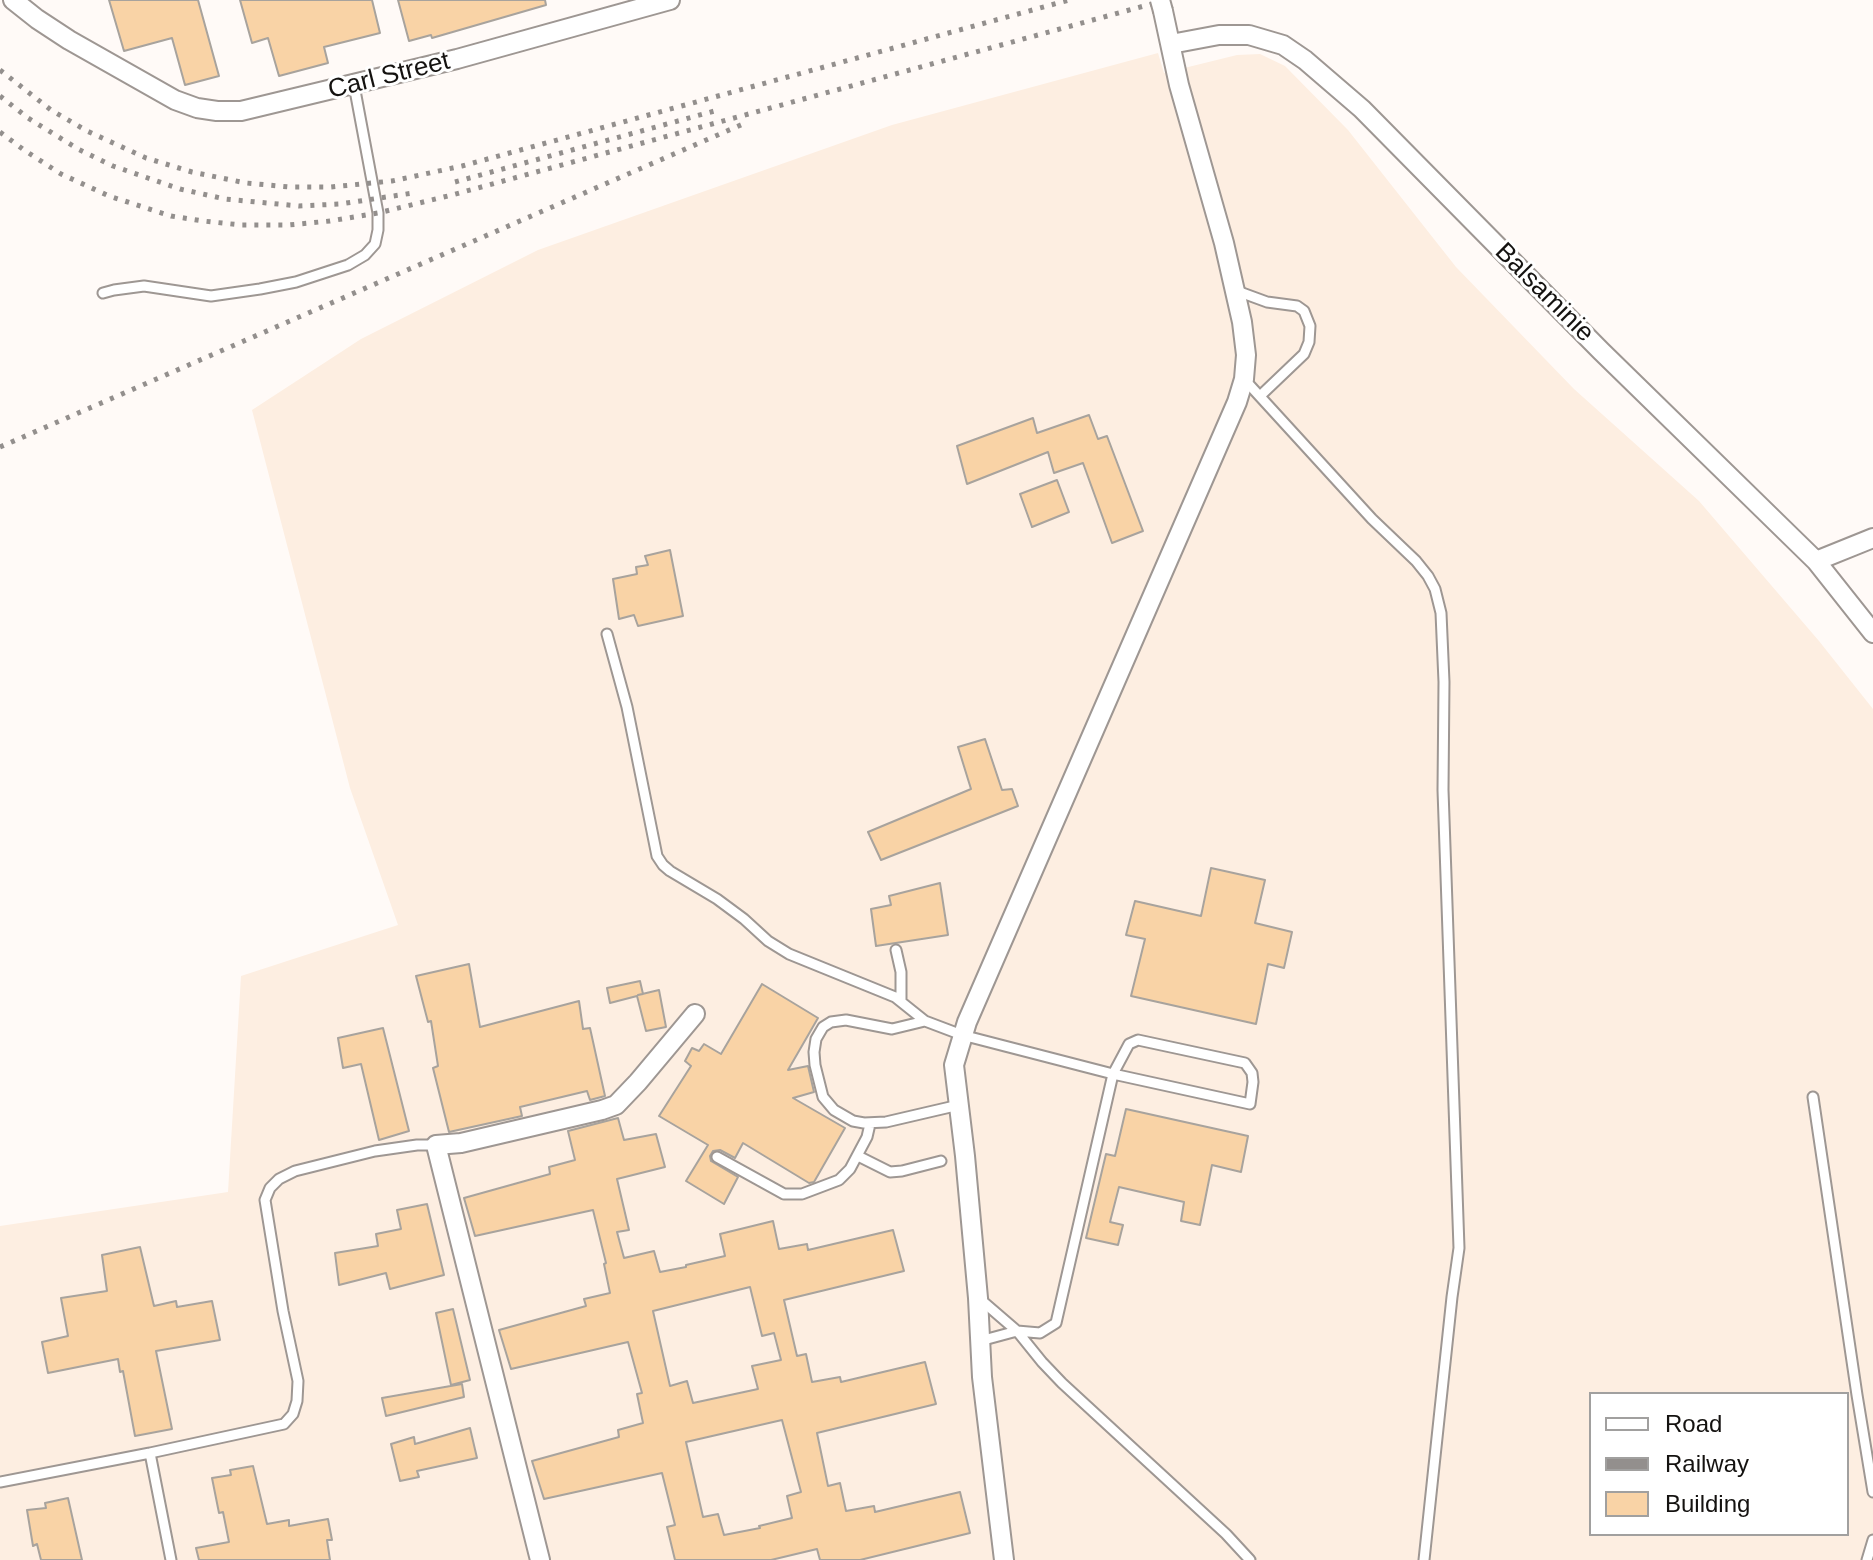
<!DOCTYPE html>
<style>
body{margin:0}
#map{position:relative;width:1873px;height:1560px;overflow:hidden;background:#fffaf7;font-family:Arial,sans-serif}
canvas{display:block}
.legend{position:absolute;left:1589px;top:1392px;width:260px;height:144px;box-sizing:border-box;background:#fff;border:2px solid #a1a09f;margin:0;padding:10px 14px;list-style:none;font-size:24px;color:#141210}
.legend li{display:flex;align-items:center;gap:16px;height:40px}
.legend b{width:40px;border:2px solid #a1a09f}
</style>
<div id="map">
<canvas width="1873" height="1560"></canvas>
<ul class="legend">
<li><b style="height:10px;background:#fff"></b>Road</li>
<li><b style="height:10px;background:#938f8d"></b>Railway</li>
<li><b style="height:22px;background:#f9d3a6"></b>Building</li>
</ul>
</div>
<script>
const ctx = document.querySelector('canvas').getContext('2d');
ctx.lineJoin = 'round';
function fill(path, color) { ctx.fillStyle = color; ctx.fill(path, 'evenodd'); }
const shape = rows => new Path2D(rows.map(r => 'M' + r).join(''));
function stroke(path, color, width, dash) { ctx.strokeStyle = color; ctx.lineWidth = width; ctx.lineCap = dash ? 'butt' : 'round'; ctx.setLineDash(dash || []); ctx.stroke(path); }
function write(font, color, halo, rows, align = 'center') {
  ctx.font = font + ' Arial,sans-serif'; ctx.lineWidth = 6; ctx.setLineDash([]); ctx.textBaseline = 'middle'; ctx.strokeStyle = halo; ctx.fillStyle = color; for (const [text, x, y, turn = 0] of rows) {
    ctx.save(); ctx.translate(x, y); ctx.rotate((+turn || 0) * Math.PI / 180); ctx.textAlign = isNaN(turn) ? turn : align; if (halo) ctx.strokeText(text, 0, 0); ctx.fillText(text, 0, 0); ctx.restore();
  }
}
fill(shape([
 [1158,53,1164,73,1237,55,1260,54,1285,66,1348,130,1456,267,1574,389,1699,501,1819,641,1873,709,1873,1560,0,1560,0,1226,228,1192,241,976,398,925,350,788,252,410,361,339,538,250,892,125],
 [1591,1394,1847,1394,1847,1534,1591,1534]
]), '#fdeee1');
const building = shape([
 [109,0,198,0,219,76,185,85,172,38,124,51,109,0],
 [240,0,372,0,380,33,324,47,328,63,279,76,268,38,252,43,240,0],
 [398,0,545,0,546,5,432,38,431,35,409,41,398,0],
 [1089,415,1098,439,1107,436,1143,531,1112,543,1083,463,1054,473,1048,452,967,484,957,446,1033,418,1037,433,1089,415],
 [1057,480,1069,512,1032,527,1020,494,1057,480],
 [670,550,683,616,638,626,634,615,619,619,613,579,637,574,636,567,648,565,645,556,670,550],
 [985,739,1002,790,1012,789,1018,806,881,860,868,832,971,789,958,747,985,739],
 [1211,868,1265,880,1255,923,1292,932,1284,968,1268,964,1256,1024,1131,996,1145,939,1126,935,1135,901,1201,916,1211,868],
 [940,883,948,935,876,946,871,909,891,905,889,896,940,883],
 [469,964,480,1027,579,1001,583,1029,590,1028,605,1096,590,1100,587,1091,520,1107,522,1116,449,1132,433,1068,438,1066,431,1021,428,1022,416,976,469,964],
 [640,981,643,994,638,995,659,990,666,1027,646,1031,637,996,610,1003,607,988,640,981],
 [762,984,818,1018,788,1070,808,1066,814,1092,793,1098,845,1128,814,1182,809,1183,743,1143,735,1158,720,1150,713,1151,710,1156,711,1161,738,1177,724,1204,686,1181,708,1145,659,1116,691,1066,685,1061,692,1048,699,1051,704,1044,721,1054,762,984],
 [383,1028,409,1131,379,1140,361,1064,343,1068,338,1038,383,1028],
 [1126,1109,1248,1136,1241,1172,1212,1165,1200,1225,1181,1221,1184,1202,1119,1187,1110,1222,1123,1225,1118,1245,1086,1238,1106,1154,1115,1156,1126,1109],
 [618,1118,624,1140,656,1134,665,1167,617,1179,629,1230,617,1232,624,1258,654,1251,660,1272,686,1267,686,1265,725,1256,720,1234,773,1221,779,1249,807,1244,808,1250,893,1230,904,1271,784,1300,797,1356,806,1354,812,1382,840,1377,841,1382,925,1362,936,1404,817,1433,828,1486,840,1483,846,1511,874,1506,875,1512,960,1492,970,1533,860,1560,820,1560,817,1549,771,1560,675,1560,667,1527,675,1525,662,1473,544,1499,532,1461,619,1437,618,1430,643,1423,637,1394,642,1393,628,1342,511,1369,499,1330,586,1306,584,1299,610,1293,604,1264,606,1263,593,1210,475,1236,464,1198,550,1174,549,1167,575,1160,568,1131,618,1118],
 [750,1287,762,1336,774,1333,781,1360,752,1366,758,1389,693,1403,687,1381,670,1386,653,1311,750,1287],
 [782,1420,801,1492,787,1496,792,1518,759,1526,760,1528,724,1535,718,1514,703,1517,686,1442,782,1420],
 [427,1204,444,1275,390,1289,386,1273,339,1285,335,1253,378,1246,376,1234,401,1229,397,1210,427,1204],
 [140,1247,154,1306,176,1301,177,1307,212,1301,220,1340,156,1351,172,1429,135,1436,123,1371,120,1372,118,1359,48,1373,42,1342,68,1336,61,1298,107,1291,102,1255,140,1247],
 [453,1309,470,1380,451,1385,436,1313,453,1309],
 [462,1384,464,1397,386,1416,382,1398,462,1384],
 [470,1428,477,1458,417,1471,419,1477,400,1481,391,1444,414,1437,415,1444,470,1428],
 [253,1466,267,1524,289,1520,289,1526,328,1519,332,1540,327,1540,330,1560,199,1560,196,1548,229,1542,223,1512,219,1513,212,1478,231,1475,230,1470,253,1466],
 [68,1498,82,1560,41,1560,37,1544,33,1546,27,1510,46,1508,45,1503,68,1498]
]);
fill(building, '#f9d3a6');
stroke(building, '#a8a39d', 2);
const lane = shape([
 [1237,291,1267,302,1297,306,1304,311,1310,326,1309,342,1304,354,1260,396],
 [103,293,114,290,144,286,211,296,260,289,296,282,348,265,365,255,375,244,378,230,378,213,354,85],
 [1244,379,1372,519,1416,561,1428,576,1435,589,1441,613,1444,682,1443,790,1459,1248,1452,1297,1424,1560],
 [607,634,627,707,657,856,663,865,670,871,717,899,744,919,768,941,789,954,895,997,925,1021,962,1035,1113,1074,1250,1104,1253,1082,1252,1073,1245,1063,1138,1040,1129,1044,1113,1074,1056,1323,1040,1333,1017,1331,980,1341],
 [896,950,901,972,901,1000],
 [925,1021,892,1029,846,1020,831,1022,823,1027,816,1039,814,1052,815,1065,823,1097,834,1110,853,1121,864,1123,886,1122,959,1105],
 [1813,1097,1857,1395,1873,1492],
 [858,1156,890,1172,902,1171,941,1161],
 [717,1157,784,1194,802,1194,839,1180,850,1169,867,1137,870,1124],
 [981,1300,1017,1331,1042,1362,1062,1383,1226,1534,1250,1560],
 [150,1453,171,1560],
 [0,1482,150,1453,284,1424,293,1414,297,1401,298,1381,283,1311,265,1200,270,1188,279,1179,295,1171,375,1151,417,1145,436,1145],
 [1867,1560,1873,1540]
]);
const street = shape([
 [13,0,37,19,69,40,175,100,197,108,217,111,241,111,457,59,670,0],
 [1171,44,1219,35,1249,35,1283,45,1305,60,1362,109,1601,351,1816,561,1873,633],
 [1816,561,1873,538],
 [540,1560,436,1145,461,1143,602,1110,616,1105,638,1082,695,1014],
 [1004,1560,982,1377,978,1298,965,1156,954,1065,967,1022,1237,402,1244,379,1246,355,1242,322,1224,243,1179,85,1163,11]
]);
stroke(lane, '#9e9793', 13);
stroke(street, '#9e9793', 22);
stroke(lane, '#fff', 9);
stroke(street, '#fff', 18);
stroke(shape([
 [0,70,51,110,87,131,146,158,192,172,246,183,290,187,331,187,392,181,462,166,1069,0],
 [0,96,28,118,78,149,113,166,180,189,225,199,299,206,340,204,413,193],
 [0,132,24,150,61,174,109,196,171,216,203,221,241,225,288,225,330,221,378,213,452,195,1166,0],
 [455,182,718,110],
 [0,447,743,124]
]), '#938f8d', 5, [4, 8]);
const streetBridge = shape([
 [1160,0,1163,11]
]);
stroke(streetBridge, '#9e9793', 22, []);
stroke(streetBridge, '#fff', 18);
write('26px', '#141210', '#fff', [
 ["Carl Street",389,76,-14],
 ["Balsaminie",1544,293,45]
]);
</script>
